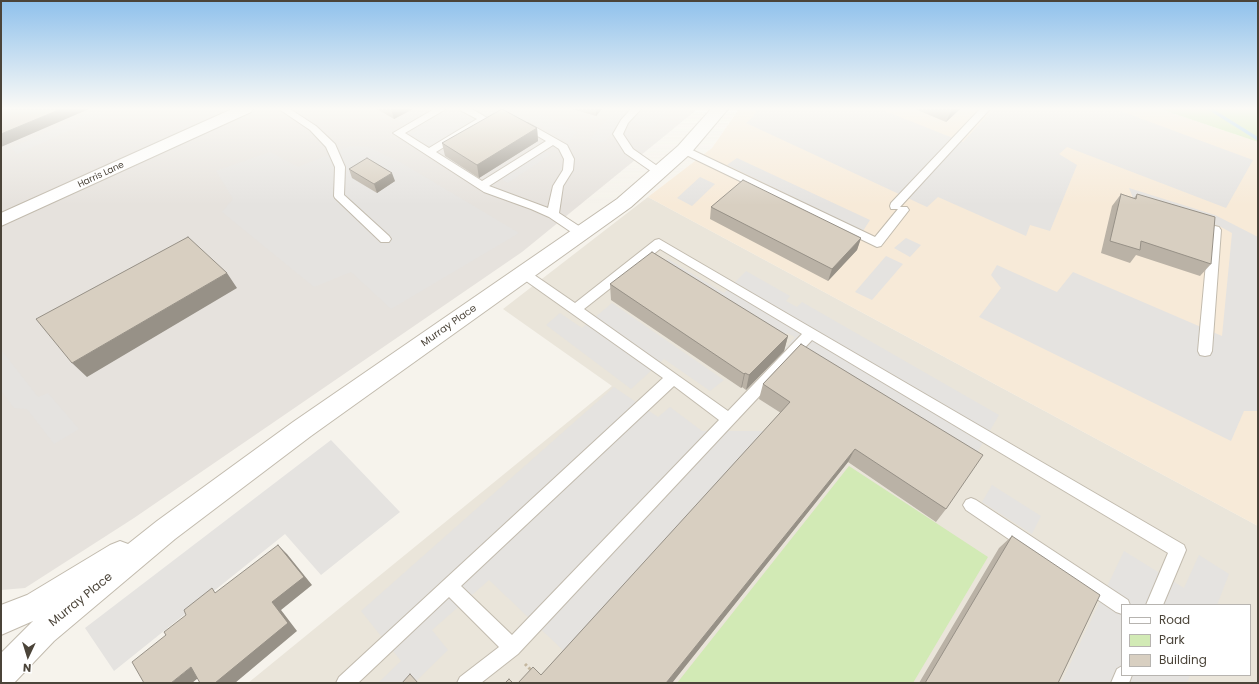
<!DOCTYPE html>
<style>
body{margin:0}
#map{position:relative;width:1259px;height:684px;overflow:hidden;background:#f6f3ec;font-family:Poppins,sans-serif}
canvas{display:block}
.frame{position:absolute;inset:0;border:2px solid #4b4439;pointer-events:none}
.legend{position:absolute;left:1121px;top:604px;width:130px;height:72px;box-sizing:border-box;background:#fff;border:1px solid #b7b4b0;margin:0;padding:5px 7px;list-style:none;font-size:12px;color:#4b4439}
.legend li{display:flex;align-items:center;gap:8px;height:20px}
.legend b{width:20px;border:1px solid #b7b4b0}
.north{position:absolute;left:8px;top:636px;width:40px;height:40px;-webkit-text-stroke:3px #fff;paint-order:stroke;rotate:184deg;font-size:11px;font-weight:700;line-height:16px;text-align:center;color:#4b4439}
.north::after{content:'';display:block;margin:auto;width:14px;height:18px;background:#4b4439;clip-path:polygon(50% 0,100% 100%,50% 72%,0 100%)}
</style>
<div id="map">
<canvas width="1259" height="684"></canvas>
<div class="frame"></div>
<ul class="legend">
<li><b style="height:5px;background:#fff"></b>Road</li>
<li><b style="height:11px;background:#d2eab5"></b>Park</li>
<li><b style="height:11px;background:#d8cfc1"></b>Building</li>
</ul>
<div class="north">N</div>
</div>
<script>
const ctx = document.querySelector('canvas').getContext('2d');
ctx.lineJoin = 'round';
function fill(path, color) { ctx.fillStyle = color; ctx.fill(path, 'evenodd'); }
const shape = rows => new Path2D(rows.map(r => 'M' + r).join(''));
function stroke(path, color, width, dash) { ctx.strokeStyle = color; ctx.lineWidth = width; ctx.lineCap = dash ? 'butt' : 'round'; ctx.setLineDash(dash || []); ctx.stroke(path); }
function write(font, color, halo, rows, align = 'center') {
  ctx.font = font + ' Poppins,sans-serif'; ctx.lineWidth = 3; ctx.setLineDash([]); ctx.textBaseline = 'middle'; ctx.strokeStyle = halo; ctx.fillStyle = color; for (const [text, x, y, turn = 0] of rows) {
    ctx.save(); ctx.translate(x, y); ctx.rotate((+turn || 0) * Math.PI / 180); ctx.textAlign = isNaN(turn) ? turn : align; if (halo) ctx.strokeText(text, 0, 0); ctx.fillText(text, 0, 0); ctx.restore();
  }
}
fill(shape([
 [648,197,1258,526,1258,683,248,683,612,386,503,309],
 [1122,605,1250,605,1250,675,1122,675]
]), '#eae5da');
fill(shape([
 [739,109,1160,109,1258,142,1258,526,648,197,712,148]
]), '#f7ead8');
fill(shape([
 [1,109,695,109,694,112,522,252,134,518,25,588,1,590]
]), '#e6e2dd');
fill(shape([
 [1160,109,1258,109,1258,142],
 [849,466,988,557,913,683,677,683]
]), '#d2eab5');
fill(shape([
 [98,109,105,115,17,154,11,148],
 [414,109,498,109,506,113,496,119,488,115,432,148,410,134,417,131,395,119],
 [615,109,669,109,653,128,623,120,604,143,590,139],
 [757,109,880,109,963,142,993,109,1115,109,1253,160,1226,208,1067,147,1059,154,1077,165,1050,231,1030,225,1026,236,938,197,927,207,746,123,753,117],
 [540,113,577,132,569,142,529,120],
 [351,146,368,147,400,162,519,233,391,309,351,272,314,287,222,212,233,199,216,171,270,152,298,167],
 [544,151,551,154,508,183,501,179],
 [737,158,870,220,863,231,727,165],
 [700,177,715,184,692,206,677,198],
 [1129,188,1215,215,1258,237,1258,411,1244,411,1231,441,979,317,1001,288,991,275,997,265,1057,292,1073,272,1222,336,1232,233,1219,226,1133,198],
 [906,238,921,245,910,257,894,248],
 [886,256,903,264,872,300,855,292],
 [668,259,724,293,746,271,790,296,786,301,797,307,802,302,999,415,970,465,785,349,795,337,787,333,777,344,656,268],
 [612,303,724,380,710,391,664,359,631,389,546,325,560,313,582,328],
 [1,352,3,352,38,397,48,393,79,429,54,444,27,409,14,408,1,391],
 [614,387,658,417,670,407,702,431,770,431,567,654,489,580,432,630,448,650,414,683,378,683,401,661,361,611],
 [331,440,400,512,321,575,285,534,114,671,85,628],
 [992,485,1041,516,1032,534,982,502],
 [1124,551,1184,588,1199,555,1229,574,1217,605,1122,605,1122,675,1190,675,1187,683,1061,683]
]), '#e5e3e0');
fill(shape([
 [1207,109,1213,109,1258,137,1258,141,1207,109]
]), '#a9d4f2');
const lane = shape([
 [279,109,290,109,316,126,335,144,345,167,344,195,389,236,391,239,389,242,381,242,335,198,334,196,335,167,326,147,310,130,279,109],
 [434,109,446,109,405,133,429,148,477,119,462,111,460,109,472,109,489,119,436,152,482,181,546,141,522,127,520,125,522,123,528,123,567,145,574,159,573,170,563,186,559,213,585,230,587,233,585,236,577,236,549,217,531,209,484,192,393,133,434,109],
 [553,145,559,149,564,159,563,170,553,186,548,208,489,186,553,145],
 [631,109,641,109,628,123,623,134,633,149,663,170,664,172,663,174,655,174,625,153,613,134,621,120,631,109],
 [980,109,990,109,900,207,907,207,909,210,881,246,877,247,680,152,679,150,684,147,688,148,875,237,898,209,891,209,890,206,891,203,980,109],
 [1215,226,1219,227,1221,230,1212,351,1210,355,1205,356,1200,355,1198,351,1209,230,1211,227,1215,226],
 [659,239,1184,545,1186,550,1163,605,1146,605,1168,553,812,340,518,654,481,683,457,683,460,677,499,647,449,597,358,683,336,683,339,677,663,378,519,276,517,273,519,270,523,269,527,270,575,303,655,240,659,239],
 [660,249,802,334,728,411,584,309,660,249],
 [674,386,719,420,512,635,461,586,674,386],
 [971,498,976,500,1128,600,1130,605,1122,605,1122,614,1116,612,966,510,963,505,966,500,971,498],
 [1122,666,1122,675,1132,675,1129,683,1111,683,1117,669,1122,666]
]);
const street = shape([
 [232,109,253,109,251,112,1,226,1,213,232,109],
 [711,109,728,109,690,154,631,207,311,436,175,539,54,641,14,683,1,683,1,653,33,621,1,635,1,605,27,595,110,545,120,541,128,544,157,521,293,422,617,199,678,146,711,109]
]);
stroke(lane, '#c2bbae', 2);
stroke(street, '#c2bbae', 2);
stroke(shape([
 [525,664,532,671]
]), '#c4b79f', 3, [2.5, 2.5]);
fill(lane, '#fff');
fill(street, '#fff');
fill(shape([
 [377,109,413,109,394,119],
 [572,109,602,109,596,116],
 [915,109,960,109,946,122],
 [537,128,538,141,479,178,445,156,442,143],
 [349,169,395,181,377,193,352,178],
 [1121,194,1134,198,1137,194,1211,264,1200,276,1136,255,1130,263,1101,253,1112,206],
 [711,207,861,238,857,250,828,281,710,219],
 [610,284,788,336,784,351,746,390,742,387,741,388,611,300],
 [801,344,946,509,936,522,848,462,672,683,518,683,541,675,781,413,759,399,763,384],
 [1012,536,1058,683,919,683,999,548]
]), '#bab2a6');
fill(shape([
 [61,109,89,109,1,147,1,134],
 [391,109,413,109,394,119],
 [596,109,602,109,596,116],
 [952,109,960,109,946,122],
 [537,128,538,141,479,178,477,165],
 [392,173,395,181,377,193,374,184],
 [861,238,857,250,828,281,832,269],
 [227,273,237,288,87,377,72,363],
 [788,336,784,351,746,390,749,375],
 [745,373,742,387,741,388,744,374],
 [855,449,848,462,672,683,666,683],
 [278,545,287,554,312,585,281,610,297,631,235,683,215,683],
 [191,667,203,674,192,683,171,683]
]), '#979187');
const building = shape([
 [1,109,61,109,1,134,1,109],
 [502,109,537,128,477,165,442,143,502,109],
 [367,158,392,173,374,184,349,169,367,158],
 [743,180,861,238,832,269,711,207,743,180],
 [1121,194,1136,199,1137,194,1215,217,1211,264,1141,241,1140,250,1110,241,1121,194],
 [188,237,227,273,72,363,36,319,188,237],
 [652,252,788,336,749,375,745,373,744,374,610,284,652,252],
 [801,344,983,455,946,509,855,449,666,683,518,683,533,667,541,675,790,402,763,384,801,344],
 [1012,536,1100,595,1058,683,925,683,1012,536],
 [278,545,304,577,272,602,288,623,215,683,200,683,191,667,171,683,144,683,132,662,166,635,164,632,186,615,184,610,212,588,215,593,278,545],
 [410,674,418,683,402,683,410,674],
 [509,679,513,683,505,683,509,679]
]);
fill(building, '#d8cfc1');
stroke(building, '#979187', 1);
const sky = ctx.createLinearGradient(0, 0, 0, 205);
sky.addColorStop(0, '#8fc1ec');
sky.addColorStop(0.53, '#fbfaf6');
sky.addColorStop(1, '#fbfaf600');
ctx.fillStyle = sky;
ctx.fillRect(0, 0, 1259, 205);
write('9px', '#4b4439', '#fff', [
 ["Harris Lane",101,175,-25]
]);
write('10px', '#4b4439', '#fff', [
 ["Murray Place",449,326,-35]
]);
write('12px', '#4b4439', '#fff', [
 ["Murray Place",81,600,-39]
]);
</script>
